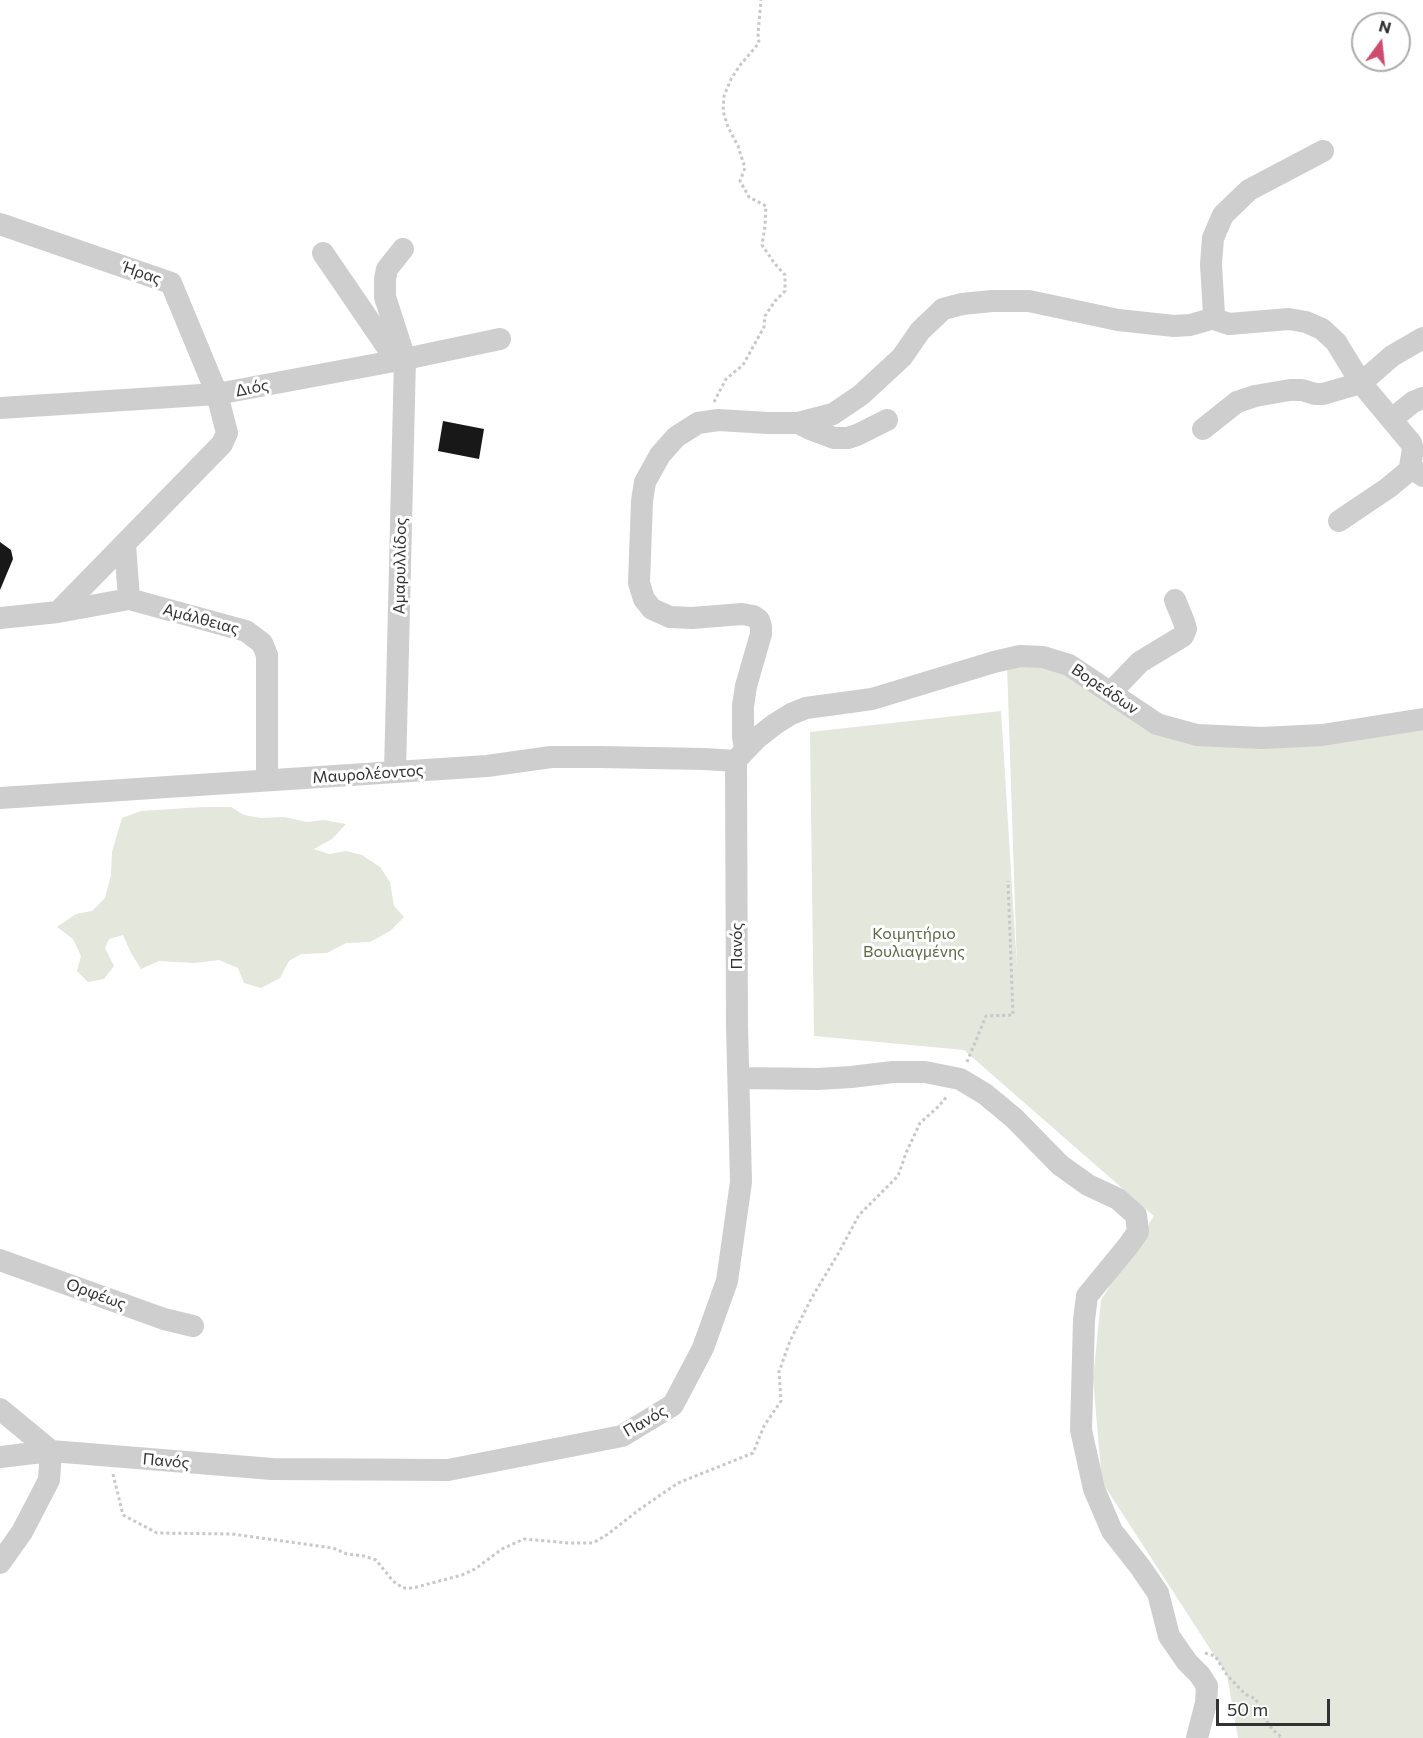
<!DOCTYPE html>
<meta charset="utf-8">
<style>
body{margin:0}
#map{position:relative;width:1423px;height:1738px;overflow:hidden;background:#fff;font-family:Commissioner,sans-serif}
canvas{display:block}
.north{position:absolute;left:1351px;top:12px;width:60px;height:60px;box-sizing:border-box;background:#fff;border:2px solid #adadad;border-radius:50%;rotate:15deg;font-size:16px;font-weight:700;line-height:24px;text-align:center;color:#313131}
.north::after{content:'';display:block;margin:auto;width:21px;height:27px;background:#d04c6f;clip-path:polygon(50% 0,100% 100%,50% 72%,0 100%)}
.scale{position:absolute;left:1216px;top:1699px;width:114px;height:27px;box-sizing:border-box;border:3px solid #313131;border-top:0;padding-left:8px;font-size:18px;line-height:21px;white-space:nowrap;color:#313131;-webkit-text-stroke:4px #fff;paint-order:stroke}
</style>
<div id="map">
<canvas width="1423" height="1738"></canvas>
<div class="north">N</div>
<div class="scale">50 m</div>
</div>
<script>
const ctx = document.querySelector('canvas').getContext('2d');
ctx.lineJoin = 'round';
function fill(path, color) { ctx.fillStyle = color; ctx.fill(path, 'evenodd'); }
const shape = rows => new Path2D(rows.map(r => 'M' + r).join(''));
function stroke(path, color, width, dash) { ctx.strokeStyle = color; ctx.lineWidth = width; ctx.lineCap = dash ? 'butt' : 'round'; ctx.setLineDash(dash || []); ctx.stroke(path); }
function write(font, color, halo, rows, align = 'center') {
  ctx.font = font + ' Commissioner,sans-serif'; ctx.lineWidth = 6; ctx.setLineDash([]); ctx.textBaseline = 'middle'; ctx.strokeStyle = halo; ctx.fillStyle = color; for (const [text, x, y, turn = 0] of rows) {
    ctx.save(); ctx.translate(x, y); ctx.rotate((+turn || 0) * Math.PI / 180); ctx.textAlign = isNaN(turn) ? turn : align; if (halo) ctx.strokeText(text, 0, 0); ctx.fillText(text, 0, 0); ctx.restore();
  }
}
fill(shape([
 [1007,664,1061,666,1214,743,1423,715,1423,1738,1238,1738,1227,1675,1102,1482,1093,1379,1101,1300,1154,1216,964,1050,814,1036,810,732,1001,711,1017,968],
 [203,807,231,807,244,815,261,818,284,817,307,822,324,820,346,824,332,839,314,849,329,854,346,851,362,855,380,867,390,882,394,906,404,917,390,931,370,942,346,943,327,953,301,954,289,961,280,978,261,988,244,983,238,968,219,960,195,963,159,961,141,969,131,953,123,935,109,939,105,948,114,966,104,979,88,982,77,971,81,956,73,939,57,927,76,914,92,911,105,898,111,875,112,852,122,818,141,811]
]), '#e3e7dc');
fill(shape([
 [443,421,484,429,479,459,438,451],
 [0,542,11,550,13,559,0,590]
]), '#181818');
stroke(shape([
 [714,402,726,379,743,365,764,327,765,316,775,301,785,291,785,275,775,264,762,245,765,226,766,206,749,197,740,181,745,168,738,146,728,127,723,111,724,96,731,79,741,64,759,43,758,34,761,0],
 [967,1062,986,1016,1013,1015,1008,881],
 [113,1474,123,1515,157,1533,232,1534,333,1548,347,1554,364,1556,376,1560,393,1581,403,1588,413,1588,462,1575,475,1569,502,1549,524,1539,569,1543,593,1543,608,1534,640,1509,678,1483,753,1453,764,1426,781,1401,779,1372,790,1341,811,1299,838,1254,859,1215,898,1176,906,1153,920,1123,939,1106,947,1096],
 [1205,1653,1215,1656,1227,1675,1245,1694,1256,1699,1261,1713,1272,1729,1282,1738]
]), '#c8c8c8', 3, [3, 3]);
stroke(shape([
 [1323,151,1249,190,1223,215,1213,238,1211,264,1214,315,1217,320,1229,324,1289,319,1306,322,1322,329,1336,342,1361,383,1411,443,1413,449,1410,467,1423,476],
 [0,224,171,283,217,394,227,433,222,444,58,612],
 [323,253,396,360],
 [0,408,217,394,405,359,500,339],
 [1392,419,1413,402,1423,398],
 [798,423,810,429,834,438,848,438,857,435,887,420],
 [1203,429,1237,402,1255,396,1290,390,1302,390,1315,394,1323,394,1361,383,1392,356,1423,338],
 [1339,521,1388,488,1411,469],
 [125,544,129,599],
 [0,618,58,612,129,599,246,631,262,643,267,655,267,780],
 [1111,692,1140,662,1183,636,1186,629,1184,622,1175,600],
 [745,749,743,737,743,706,746,686,761,634,761,627,759,620,753,616,742,614,692,618,670,617,652,609,644,599,639,583,642,501,645,482,660,455,676,437,698,423,718,420,768,423,798,423,833,414,861,395,902,357,920,331,943,309,962,304,992,301,1029,301,1118,320,1174,326,1190,325,1215,318],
 [738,758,757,738,775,724,791,714,806,708,872,699,994,662,1020,656,1043,657,1069,665,1157,724,1197,735,1262,738,1322,735,1423,719],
 [395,772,405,359,385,297,385,279,387,269,403,249],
 [0,798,487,766,551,757,600,757,704,759,736,761],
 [739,1078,818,1079,851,1077,893,1072,925,1072,960,1079,985,1094,1014,1118,1060,1165,1088,1185,1118,1199,1136,1215,1138,1232,1128,1246,1087,1296,1084,1320,1081,1430,1094,1489,1112,1531,1141,1568,1158,1593,1169,1636,1187,1662,1200,1675,1207,1686,1206,1703,1197,1738],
 [0,1260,164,1319,193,1326],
 [0,1409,51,1451,49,1480,22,1532,0,1563],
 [0,1457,51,1451,272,1469,448,1470,622,1436,673,1405,703,1348,727,1281,741,1182,737,1026,736,761]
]), '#cecece', 22);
write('16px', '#313131', '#fff', [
 ["Ήρας",142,273,19],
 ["Διός",252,388,-11],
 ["Αμαρυλλίδος",400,566,-89],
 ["Αμάλθειας",201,619,15],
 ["Βορεάδων",1105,689,34],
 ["Μαυρολέοντος",368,774,-4],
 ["Πανός",737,946,-90],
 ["Ορφέως",96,1294,20],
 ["Πανός",645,1421,-30],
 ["Πανός",166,1461,5]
]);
write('16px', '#5c6844', '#fff', [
 ["Κοιμητήριο",914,934],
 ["Βουλιαγμένης",914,952]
]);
</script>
